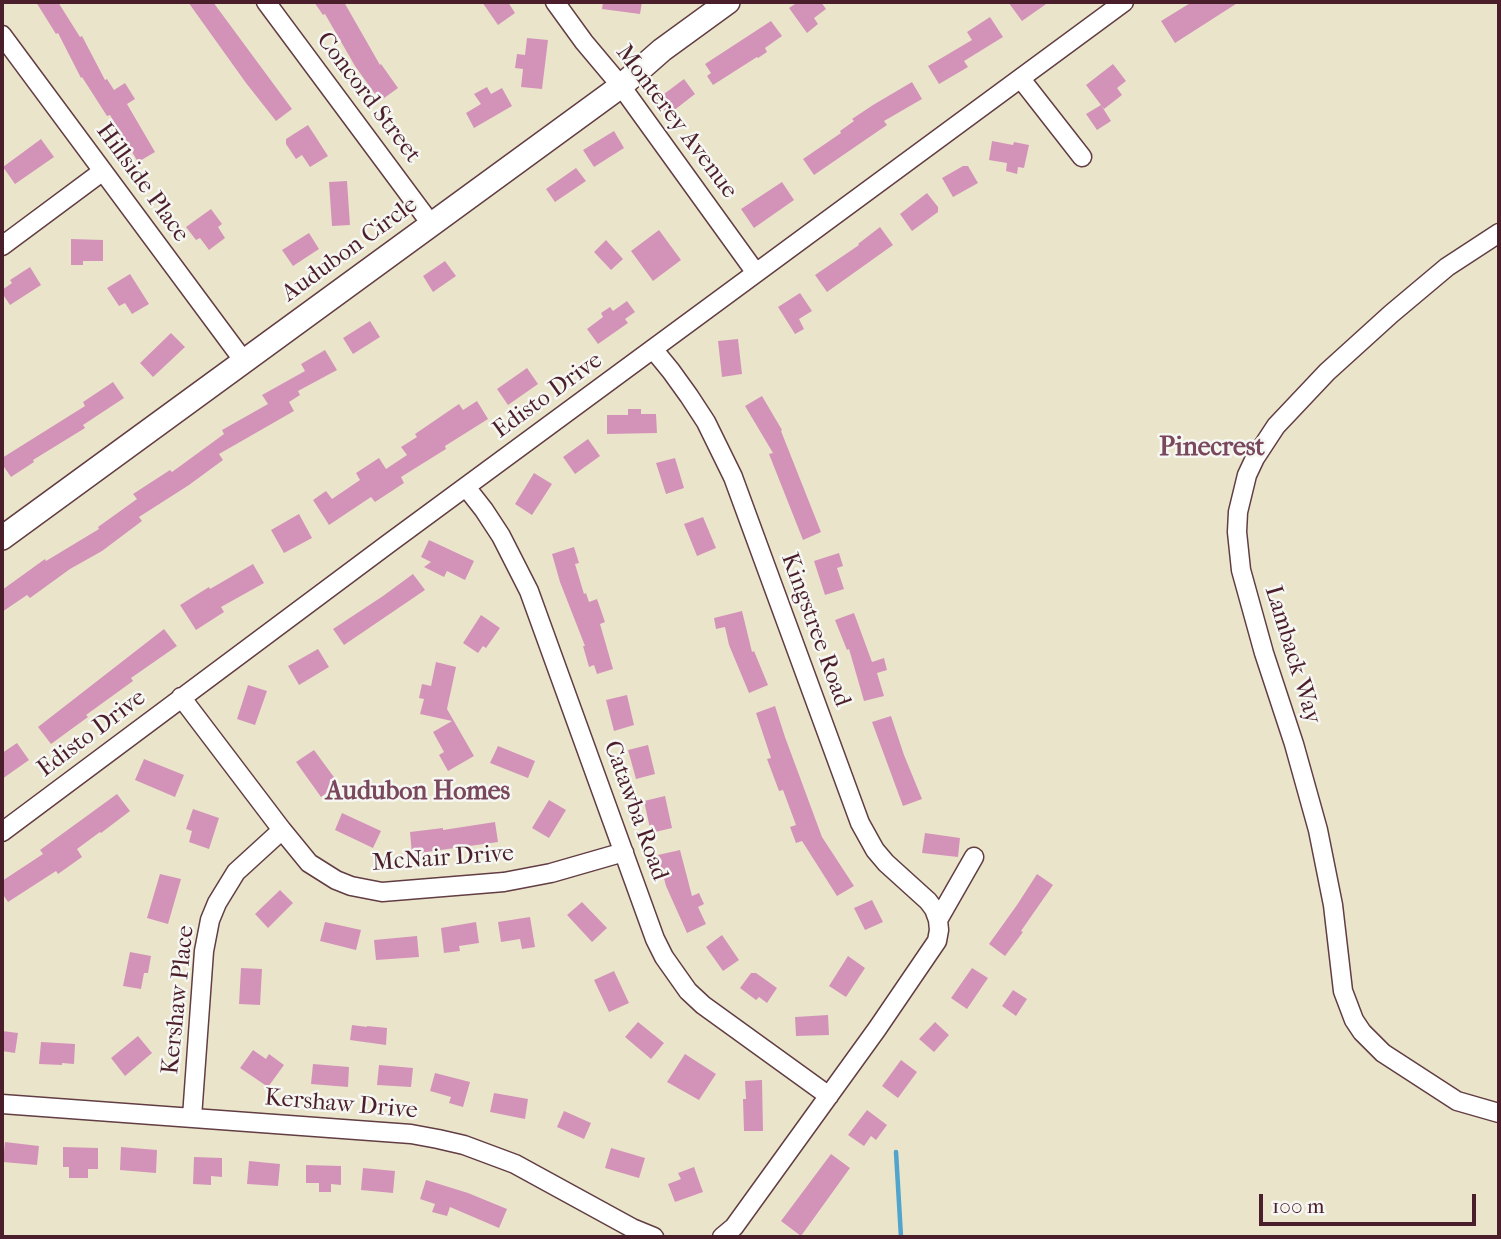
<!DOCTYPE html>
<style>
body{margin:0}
#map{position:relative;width:1501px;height:1239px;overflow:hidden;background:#eae5ca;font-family:"IM FELL French Canon",serif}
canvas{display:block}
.frame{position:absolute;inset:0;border:4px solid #4a1f2b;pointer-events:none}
.scale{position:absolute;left:1259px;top:1194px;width:217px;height:32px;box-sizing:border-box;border:4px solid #4a1f2b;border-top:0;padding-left:9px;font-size:21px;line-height:24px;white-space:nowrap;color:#4a1f2b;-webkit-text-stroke:5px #f6f6f2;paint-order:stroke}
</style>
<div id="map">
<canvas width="1501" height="1239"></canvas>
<div class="frame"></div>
<div class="scale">100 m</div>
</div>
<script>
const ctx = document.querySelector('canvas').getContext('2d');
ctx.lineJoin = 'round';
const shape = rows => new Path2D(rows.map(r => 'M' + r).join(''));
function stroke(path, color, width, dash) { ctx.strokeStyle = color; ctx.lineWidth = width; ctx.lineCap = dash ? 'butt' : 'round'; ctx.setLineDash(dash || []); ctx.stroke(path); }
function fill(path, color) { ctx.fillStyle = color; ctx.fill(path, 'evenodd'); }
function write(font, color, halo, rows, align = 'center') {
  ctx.font = font + ' "IM FELL French Canon",serif'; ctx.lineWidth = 5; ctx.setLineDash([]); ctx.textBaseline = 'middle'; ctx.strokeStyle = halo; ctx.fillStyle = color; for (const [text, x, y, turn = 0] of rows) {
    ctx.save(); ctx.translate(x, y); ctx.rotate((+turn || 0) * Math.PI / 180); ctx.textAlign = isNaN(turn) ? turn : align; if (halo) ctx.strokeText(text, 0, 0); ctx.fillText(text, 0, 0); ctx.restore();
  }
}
stroke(shape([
 [896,1152,901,1237]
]), '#51a4cc', 4.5);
fill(shape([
 [36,2,58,2,80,37,82,36,105,80,107,79,114,90,125,83,135,99,127,104,155,152,138,162,110,115,107,116,82,77,81,78,58,33,56,34],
 [188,2,213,2,292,109,276,121,246,83],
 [314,2,344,2,380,65,381,64,398,88,380,101,355,66,325,14,323,15],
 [482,2,508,2,515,13,498,25],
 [603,2,642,2,640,14,602,9],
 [798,2,821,2,826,9,814,18,818,24,807,33,789,8],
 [1008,2,1049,2,1022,21],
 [1192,2,1239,2,1175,43,1161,21],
 [990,17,1003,37,964,61,968,67,939,84,928,66,972,40,967,32],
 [771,21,782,36,765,48,767,52,758,58,757,57,713,85,707,76,711,73,705,64],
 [527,38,548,40,542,89,521,87,523,69,515,68,517,54,525,55],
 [1113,64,1126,81,1117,88,1122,95,1104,109,1086,85],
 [684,79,695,94,668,115,656,100],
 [912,82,922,99,884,121,887,125,814,175,803,159,841,133,840,131,854,121,852,119,873,105],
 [487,87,491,94,502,88,512,106,474,128,466,113,481,104,474,94],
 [1101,105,1111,121,1097,130,1086,114],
 [308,125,328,156,310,167,302,155,296,159,286,144,286,139],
 [614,131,624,148,594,167,583,150],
 [41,139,54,157,15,184,3,167],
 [992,141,1013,145,1014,142,1029,145,1024,168,1018,167,1017,174,1006,171,1007,163,989,160],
 [963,166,968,166,978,183,953,197,942,178],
 [576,168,586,181,555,202,546,189],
 [347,181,350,225,332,226,329,182],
 [782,182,794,200,754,228,741,209],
 [927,193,938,207,938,212,912,231,900,214],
 [211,209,222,224,218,227,225,238,209,250,200,238,196,240,186,227],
 [880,227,893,245,827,292,815,275,859,245,858,244],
 [659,230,681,260,653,281,631,251],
 [309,233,319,249,293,266,282,250],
 [71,239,103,240,103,261,83,261,83,265,71,265],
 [606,240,623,259,611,270,594,252],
 [445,261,456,276,433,292,423,276],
 [30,267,41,285,10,305,2,293,2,290,12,283,10,280],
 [130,274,149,304,132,314,125,303,119,306,107,288],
 [800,293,812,311,799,319,804,329,795,334,778,307],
 [627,301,635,312,625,319,628,323,598,344,587,329,603,317,601,313,610,307,613,311],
 [370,321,380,337,353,354,343,338],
 [171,333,185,347,153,377,140,363],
 [738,339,742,374,722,377,718,341],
 [325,350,337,370,298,391,300,395,289,402,294,411,219,454,223,460,189,485,139,517,142,521,102,551,70,569,30,598,27,595,2,612,2,590,45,559,46,561,99,529,98,527,137,499,133,494,170,470,172,472,224,434,222,430,268,404,262,395,305,371,301,364],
 [527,368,538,384,508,405,497,389],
 [113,382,124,398,83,425,85,428,33,460,34,462,11,477,2,464,2,458,85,406,83,402],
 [762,396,782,430,781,431,821,532,803,540,769,454,773,453,745,406],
 [477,401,488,419,445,446,446,449,401,477,404,483,375,502,371,497,329,525,313,500,326,491,332,499,360,480,356,473,379,458,386,469,407,455,401,447,417,437,415,434,459,404,463,410],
 [628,409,641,409,641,414,656,414,657,433,607,434,607,415,628,415],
 [588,439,600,456,575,474,563,457],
 [675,458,684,488,666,494,656,463],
 [534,473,552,484,532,515,515,504],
 [299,514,312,538,284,553,271,530],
 [703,517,716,548,697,556,684,524],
 [429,540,474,561,465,580,447,571,444,577,424,567,431,562,421,557],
 [574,547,579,563,575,564,584,594,586,593,589,602,597,599,605,622,600,624,613,669,597,674,594,665,589,667,583,646,585,646,560,582,552,554],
 [839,553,843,566,837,568,844,589,825,595,814,561],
 [253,564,264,583,221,607,224,612,196,630,180,605,209,587,210,589],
 [413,574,425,590,344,645,333,629,383,596],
 [742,611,752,652,754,651,768,685,749,693,729,645,725,627,716,629,714,618],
 [854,613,872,662,884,658,887,670,877,673,884,696,864,701,849,649,847,650,835,620],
 [481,615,500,628,486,648,483,646,478,653,463,643],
 [164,629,177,646,131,678,133,681,86,715,88,717,51,744,38,727],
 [318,649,329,667,299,685,288,666],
 [436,662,456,667,447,709,474,756,448,771,439,755,444,752,433,732,452,721,420,714,424,699,419,698,422,684,431,686],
 [248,685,267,691,255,725,237,719],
 [627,695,634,725,614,731,606,700],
 [775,706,785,737,822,837,854,886,837,896,802,841,796,843,790,827,796,825,783,790,779,791,767,759,771,758,756,713],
 [891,716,904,755,922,799,903,806,872,722],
 [17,743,29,760,2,779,2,753],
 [648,745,655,774,636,779,628,750],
 [498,746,535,761,528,778,490,763],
 [314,750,339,784,321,797,296,762],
 [144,759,184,775,175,797,135,780],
 [117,794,130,811,101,833,100,832,77,849,82,857,58,874,56,871,8,902,2,893,2,881,43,854,40,850],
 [665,796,672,828,651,833,644,801],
 [549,800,566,810,549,838,532,828],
 [193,809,219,818,209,849,189,842,192,831,186,829],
 [342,813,381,831,373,848,335,830],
 [495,822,498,842,412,854,410,832,443,828,443,830],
 [925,833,960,838,958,857,922,853],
 [680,850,692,896,699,893,704,904,698,907,706,924,687,933,666,886,658,855],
 [160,874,181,879,168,924,147,918],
 [1037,874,1053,885,1021,931,1023,932,1005,956,989,944,1017,905],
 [280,890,293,903,268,928,255,914],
 [872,900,883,922,865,930,854,908],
 [582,902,607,928,592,942,567,915],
 [530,917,535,947,522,949,520,939,501,942,498,922],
 [325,922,361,930,356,950,320,941],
 [476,922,479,943,459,946,460,951,444,953,441,928],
 [722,935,739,960,723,971,706,947],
 [417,936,419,957,376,960,374,940],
 [130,952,151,956,148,973,144,973,141,989,123,986],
 [848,956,865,968,846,997,829,986],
 [241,968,262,969,260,1005,239,1004],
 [972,968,988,978,967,1009,951,998],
 [614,971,629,1003,609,1012,594,980],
 [751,973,756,973,777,988,767,1003,759,997,756,1000,740,988],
 [1013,990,1027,999,1016,1016,1002,1006],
 [828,1015,829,1035,796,1036,795,1017],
 [638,1022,664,1043,651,1059,625,1037],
 [935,1022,949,1035,934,1052,919,1039],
 [352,1025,367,1027,367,1026,387,1028,386,1045,350,1040],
 [2,1031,18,1033,15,1053,2,1051],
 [138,1036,152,1053,125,1076,111,1058],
 [41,1042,75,1044,74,1064,62,1063,62,1065,39,1064],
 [253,1050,266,1059,269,1054,284,1065,268,1087,240,1068],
 [685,1054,716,1074,699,1100,667,1082],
 [901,1060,917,1072,898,1098,882,1086],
 [313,1064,349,1067,348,1087,311,1084],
 [379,1065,413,1068,411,1087,377,1085],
 [435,1073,470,1082,463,1107,449,1103,451,1097,430,1091],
 [762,1080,763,1131,744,1131,743,1099,746,1099,745,1081],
 [494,1093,528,1099,525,1119,490,1112],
 [867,1110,887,1125,876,1140,871,1136,864,1146,848,1135],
 [564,1111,591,1123,584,1139,557,1127],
 [5,1142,39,1146,37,1165,3,1162],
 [63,1147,98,1148,98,1169,88,1169,88,1178,69,1178,69,1167,63,1167],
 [121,1147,157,1150,156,1173,120,1170],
 [611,1148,645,1158,639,1178,605,1168],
 [831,1154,850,1168,801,1236,781,1221],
 [194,1157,222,1158,222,1177,211,1176,211,1185,193,1184],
 [249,1161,280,1164,278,1186,247,1184],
 [306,1165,341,1166,341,1185,331,1184,331,1192,319,1192,319,1183,306,1183],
 [694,1167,703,1192,675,1202,668,1184,681,1179,678,1173],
 [363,1168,395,1171,393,1193,361,1190],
 [426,1180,468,1193,507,1209,499,1228,450,1207,447,1216,432,1212,435,1204,420,1199]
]), '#d393b9');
const minor = shape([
 [266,2,431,224],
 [555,2,584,42,621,86,756,273],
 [2,35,243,360],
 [1021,79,1082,157],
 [1499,233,1447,267,1391,314,1327,372,1276,426,1255,458,1247,475,1238,512,1237,532,1241,570,1264,653,1294,744,1318,830,1333,905,1343,991,1354,1020,1362,1032,1383,1053,1457,1101,1499,1113],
 [2,246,103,171],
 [653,349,671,371,689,396,706,422,733,477,860,823,875,850,886,863,928,901,934,909,938,920],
 [466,487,484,510,501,536,529,591,655,939,664,957,688,991,703,1005,829,1096],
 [181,697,282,830,309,863,336,880,351,886,382,892,504,882,551,873,624,852],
 [2,832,388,544,1124,2],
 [2,1104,411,1134,438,1139,464,1145,515,1164,632,1228,654,1237],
 [192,1117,204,951,210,920,217,903,236,872,282,830],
 [722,1237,734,1227,877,1029,937,941,939,930,938,920,974,857]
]);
const tertiary = shape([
 [2,538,621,86,662,50,728,2]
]);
stroke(minor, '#623d43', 21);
stroke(tertiary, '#623d43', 26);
stroke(minor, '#fff', 18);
stroke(tertiary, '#fff', 23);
write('24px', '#4a1f2b', '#f6f6f2', [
 ["Concord Street",368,98,53],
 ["Monterey Avenue",676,122,53],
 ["Hillside Place",142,183,54],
 ["Audubon Circle",350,250,-36],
 ["Edisto Drive",548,396,-36],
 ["Kingstree Road",815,630,70],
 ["Lamback Way",1292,655,73],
 ["Edisto Drive",92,734,-37],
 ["Catawba Road",635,811,70],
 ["McNair Drive",443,859,-4],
 ["Kershaw Place",179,1000,-84],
 ["Kershaw Drive",341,1105,5]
]);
write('bold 26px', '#7a485d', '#f6f6f2', [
 ["Pinecrest",1212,449],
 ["Audubon Homes",418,793]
]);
</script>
